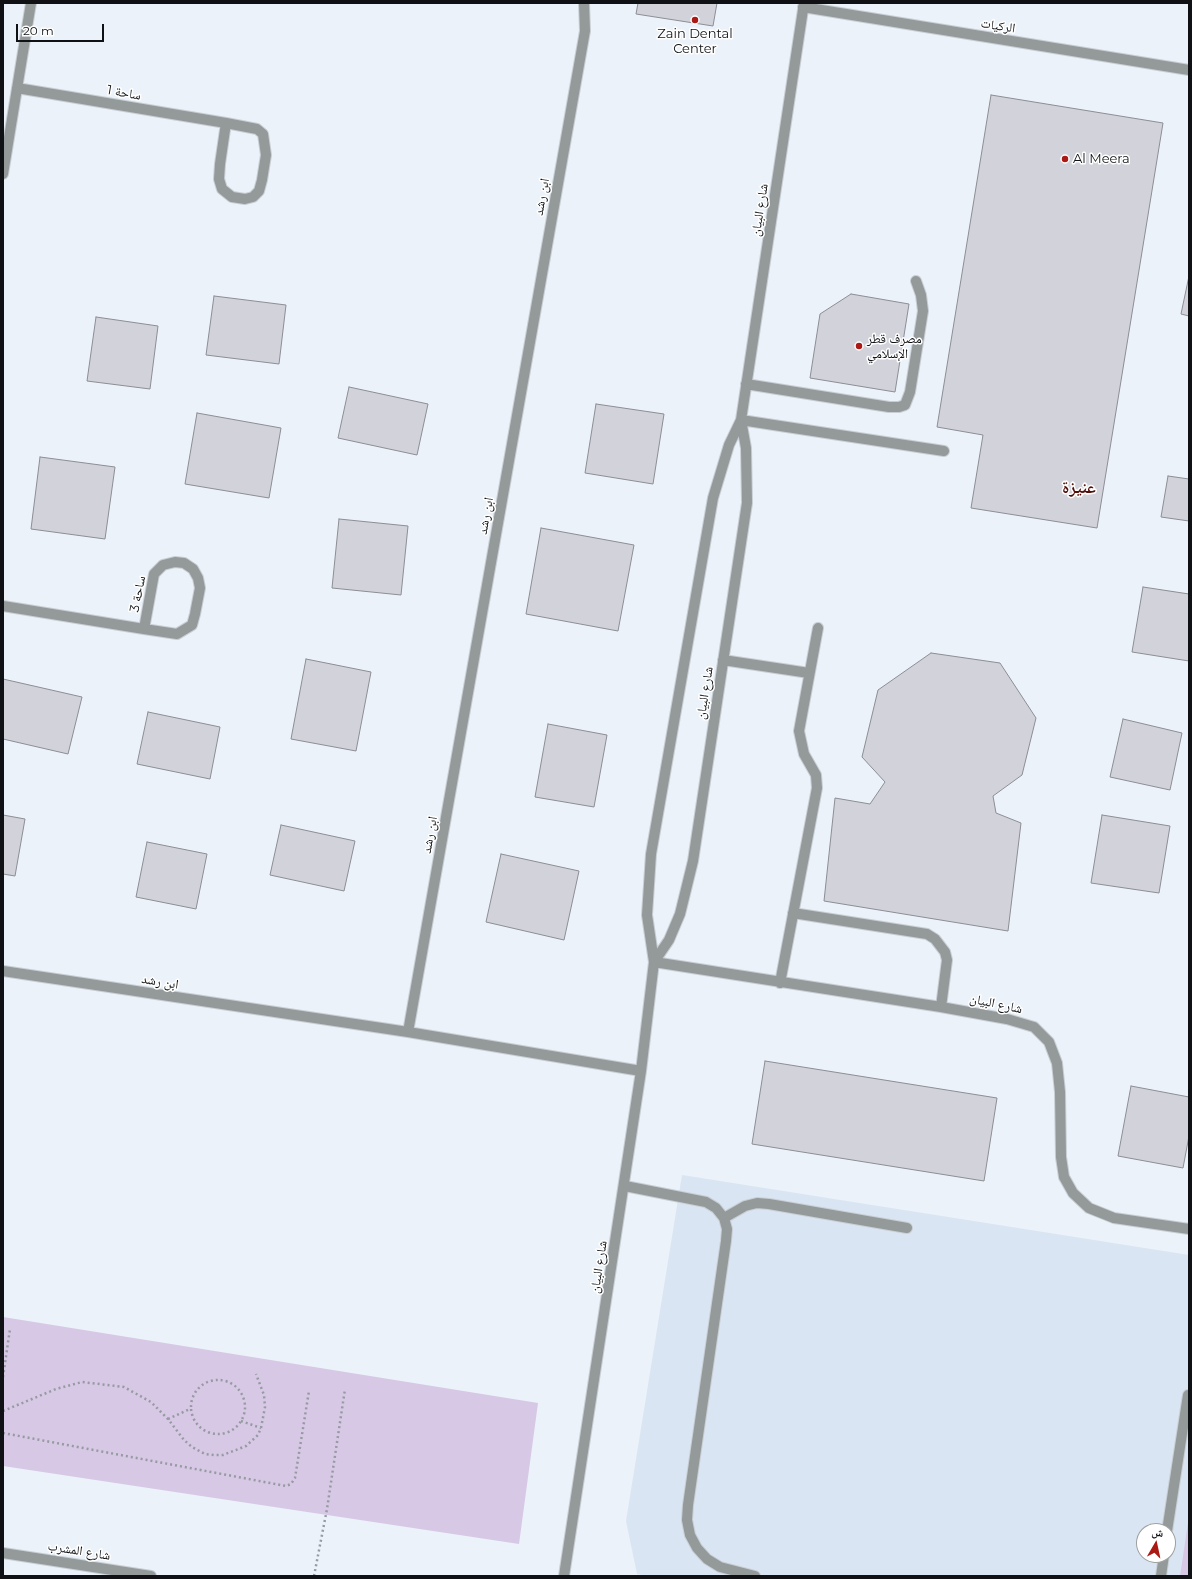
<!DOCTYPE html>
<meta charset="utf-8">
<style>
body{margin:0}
#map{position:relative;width:1192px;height:1579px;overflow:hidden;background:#ebf2f9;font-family:Montserrat,"Noto Naskh Arabic",sans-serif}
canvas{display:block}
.frame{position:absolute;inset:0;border:4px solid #0f1114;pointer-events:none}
.north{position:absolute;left:1136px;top:1523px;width:40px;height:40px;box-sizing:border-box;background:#fff;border:1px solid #9fa0a1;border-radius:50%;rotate:9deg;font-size:11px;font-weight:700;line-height:16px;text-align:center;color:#0f1114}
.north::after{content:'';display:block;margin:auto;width:14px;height:18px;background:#ab1914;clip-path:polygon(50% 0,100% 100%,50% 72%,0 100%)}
.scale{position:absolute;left:16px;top:24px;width:88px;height:18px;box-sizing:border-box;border:2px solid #0f1114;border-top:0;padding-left:5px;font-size:12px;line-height:14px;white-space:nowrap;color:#0f1114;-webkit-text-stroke:3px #fff;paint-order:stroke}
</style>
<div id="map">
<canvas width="1192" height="1579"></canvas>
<div class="frame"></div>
<div class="north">ش</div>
<div class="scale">20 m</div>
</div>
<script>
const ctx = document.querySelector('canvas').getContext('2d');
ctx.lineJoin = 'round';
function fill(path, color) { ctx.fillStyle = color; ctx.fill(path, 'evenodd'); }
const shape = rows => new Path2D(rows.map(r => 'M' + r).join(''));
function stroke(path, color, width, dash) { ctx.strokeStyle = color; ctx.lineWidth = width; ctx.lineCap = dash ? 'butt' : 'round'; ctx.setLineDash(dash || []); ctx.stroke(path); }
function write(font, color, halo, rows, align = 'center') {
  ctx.font = font + ' Montserrat,"Noto Naskh Arabic",sans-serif'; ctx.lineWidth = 3; ctx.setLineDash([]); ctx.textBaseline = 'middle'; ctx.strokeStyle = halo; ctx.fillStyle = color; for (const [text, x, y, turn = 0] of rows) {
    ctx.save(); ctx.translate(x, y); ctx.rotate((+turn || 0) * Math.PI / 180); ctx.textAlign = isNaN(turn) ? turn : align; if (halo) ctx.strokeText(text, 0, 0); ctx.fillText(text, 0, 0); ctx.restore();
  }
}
fill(shape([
 [682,1175,1189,1255,1189,1576,646,1576,637,1574,626,1521],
 [1144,1531,1168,1531,1168,1555,1144,1555]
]), '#dae5f3');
fill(shape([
 [3,1317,538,1403,519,1544,3,1466],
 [1189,1516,1189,1576,1180,1576]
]), '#d7c8e6');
const building = shape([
 [638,3,717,3,713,26,636,14,638,3],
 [991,95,1163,123,1097,528,971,508,983,435,937,427,991,95],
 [1189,276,1189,316,1181,314,1189,276],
 [851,294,909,304,895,392,810,378,820,314,851,294],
 [214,296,286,305,279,364,206,355,214,296],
 [96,317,158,326,150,389,87,381,96,317],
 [349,387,428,404,417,455,338,438,349,387],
 [596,404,664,414,653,484,585,473,596,404],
 [197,413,281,428,269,498,185,484,197,413],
 [40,457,115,467,105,539,31,529,40,457],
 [1168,476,1189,479,1189,521,1161,517,1168,476],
 [339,519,408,526,401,595,332,588,339,519],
 [541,528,634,545,618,631,526,614,541,528],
 [1143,587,1189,594,1189,661,1132,652,1143,587],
 [931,653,1000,663,1036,718,1022,775,993,796,996,813,1021,823,1008,931,824,901,835,798,870,804,885,782,862,757,878,690,931,653],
 [306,659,371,672,356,751,291,739,306,659],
 [3,679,82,697,68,754,3,739,3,679],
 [148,712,220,727,210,779,137,764,148,712],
 [1123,719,1182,733,1170,790,1110,777,1123,719],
 [548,724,607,735,594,807,535,797,548,724],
 [3,815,25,819,15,876,3,874,3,815],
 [1102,815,1170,826,1159,893,1091,883,1102,815],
 [281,825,355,841,344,891,270,875,281,825],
 [147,842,207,854,196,909,136,897,147,842],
 [501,854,579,871,564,940,486,922,501,854],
 [765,1061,997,1098,984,1181,752,1144,765,1061],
 [1131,1086,1189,1097,1189,1136,1183,1168,1118,1156,1131,1086]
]);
fill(building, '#d1d2da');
stroke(building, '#8c8d95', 1);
const minor = shape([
 [803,7,1189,70],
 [17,88,226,123,257,129,263,134,266,155,262,180,259,191,253,197,245,199,232,197,222,189,219,179,220,164,226,123],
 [3,174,31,3],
 [746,384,889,407,899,407,905,405,910,392,923,311,921,295,916,281],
 [741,420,944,451],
 [3,606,144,629,177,634,192,625,195,614,200,588,198,578,193,569,184,563,175,562,163,565,154,574,144,629],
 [723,660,809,673],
 [793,913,927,934,935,939,945,952,947,960,941,1007],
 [654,962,941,1007,1007,1019,1034,1027,1049,1042,1057,1063,1060,1092,1061,1157,1064,1177,1073,1193,1089,1208,1114,1218,1189,1229],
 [654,962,669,940,680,914,693,861,747,503,746,448,741,420],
 [3,971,408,1032,641,1071],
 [780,983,817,788,816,775,804,754,799,731,818,628],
 [408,1032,585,31,584,3],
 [625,1186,706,1202,716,1208,724,1218,727,1229,726,1241,688,1505,687,1520,690,1535,697,1548,707,1559,720,1567,755,1576],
 [724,1218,745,1206,757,1203,769,1204,907,1228],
 [1167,1531,1188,1395],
 [3,1553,151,1576],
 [564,1576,641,1071,654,962,647,915,651,854,713,498,729,445,741,420,804,3],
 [1161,1576,1164,1555]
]);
stroke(minor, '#c8ced4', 12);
stroke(shape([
 [3,1377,10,1329],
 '191 1407a27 27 0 1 1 54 0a27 27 0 1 1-54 0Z',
 [3,1411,56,1389,82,1382,124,1387,151,1402,168,1419,184,1440,192,1447,205,1454,214,1455,223,1455,246,1446,258,1435,261,1428,265,1407,264,1395,256,1374],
 [168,1419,190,1409],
 [241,1421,261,1428],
 [3,1433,286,1486,291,1484,295,1478,309,1391],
 [314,1576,327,1509,345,1389]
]), '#959ba0', 2.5, [2, 3]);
stroke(minor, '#94999a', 10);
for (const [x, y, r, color] of [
 [695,20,4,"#ab1914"],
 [1065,159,4,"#ab1914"],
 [859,346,4,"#ab1914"]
]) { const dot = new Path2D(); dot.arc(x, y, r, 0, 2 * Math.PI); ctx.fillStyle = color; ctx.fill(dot); stroke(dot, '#fff', 1.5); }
write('13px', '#0f1114', '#fff', [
 ["الركيات",998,26,9],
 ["ساحة 1",124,93,10],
 ["ابن رشد",542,197,-80],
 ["شارع البيان",760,210,-81],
 ["ابن رشد",486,516,-80],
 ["ساحة 3",138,594,-79],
 ["شارع البيان",705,693,-81],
 ["ابن رشد",430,835,-80],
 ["ابن رشد",160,982,9],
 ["شارع البيان",996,1004,12],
 ["شارع البيان",599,1267,-81],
 ["شارع المشرب",79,1551,9]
]);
write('13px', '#0f1114', '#fff', [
 ["Zain Dental",695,34,"center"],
 ["Center",695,49,"center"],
 ["Al Meera",1073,159],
 ["مصرف قطر",867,339],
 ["الإسلامي",867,354]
], 'left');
write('bold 17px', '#510d09', '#fff', [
 ["عنيزة",1079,488]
]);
</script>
